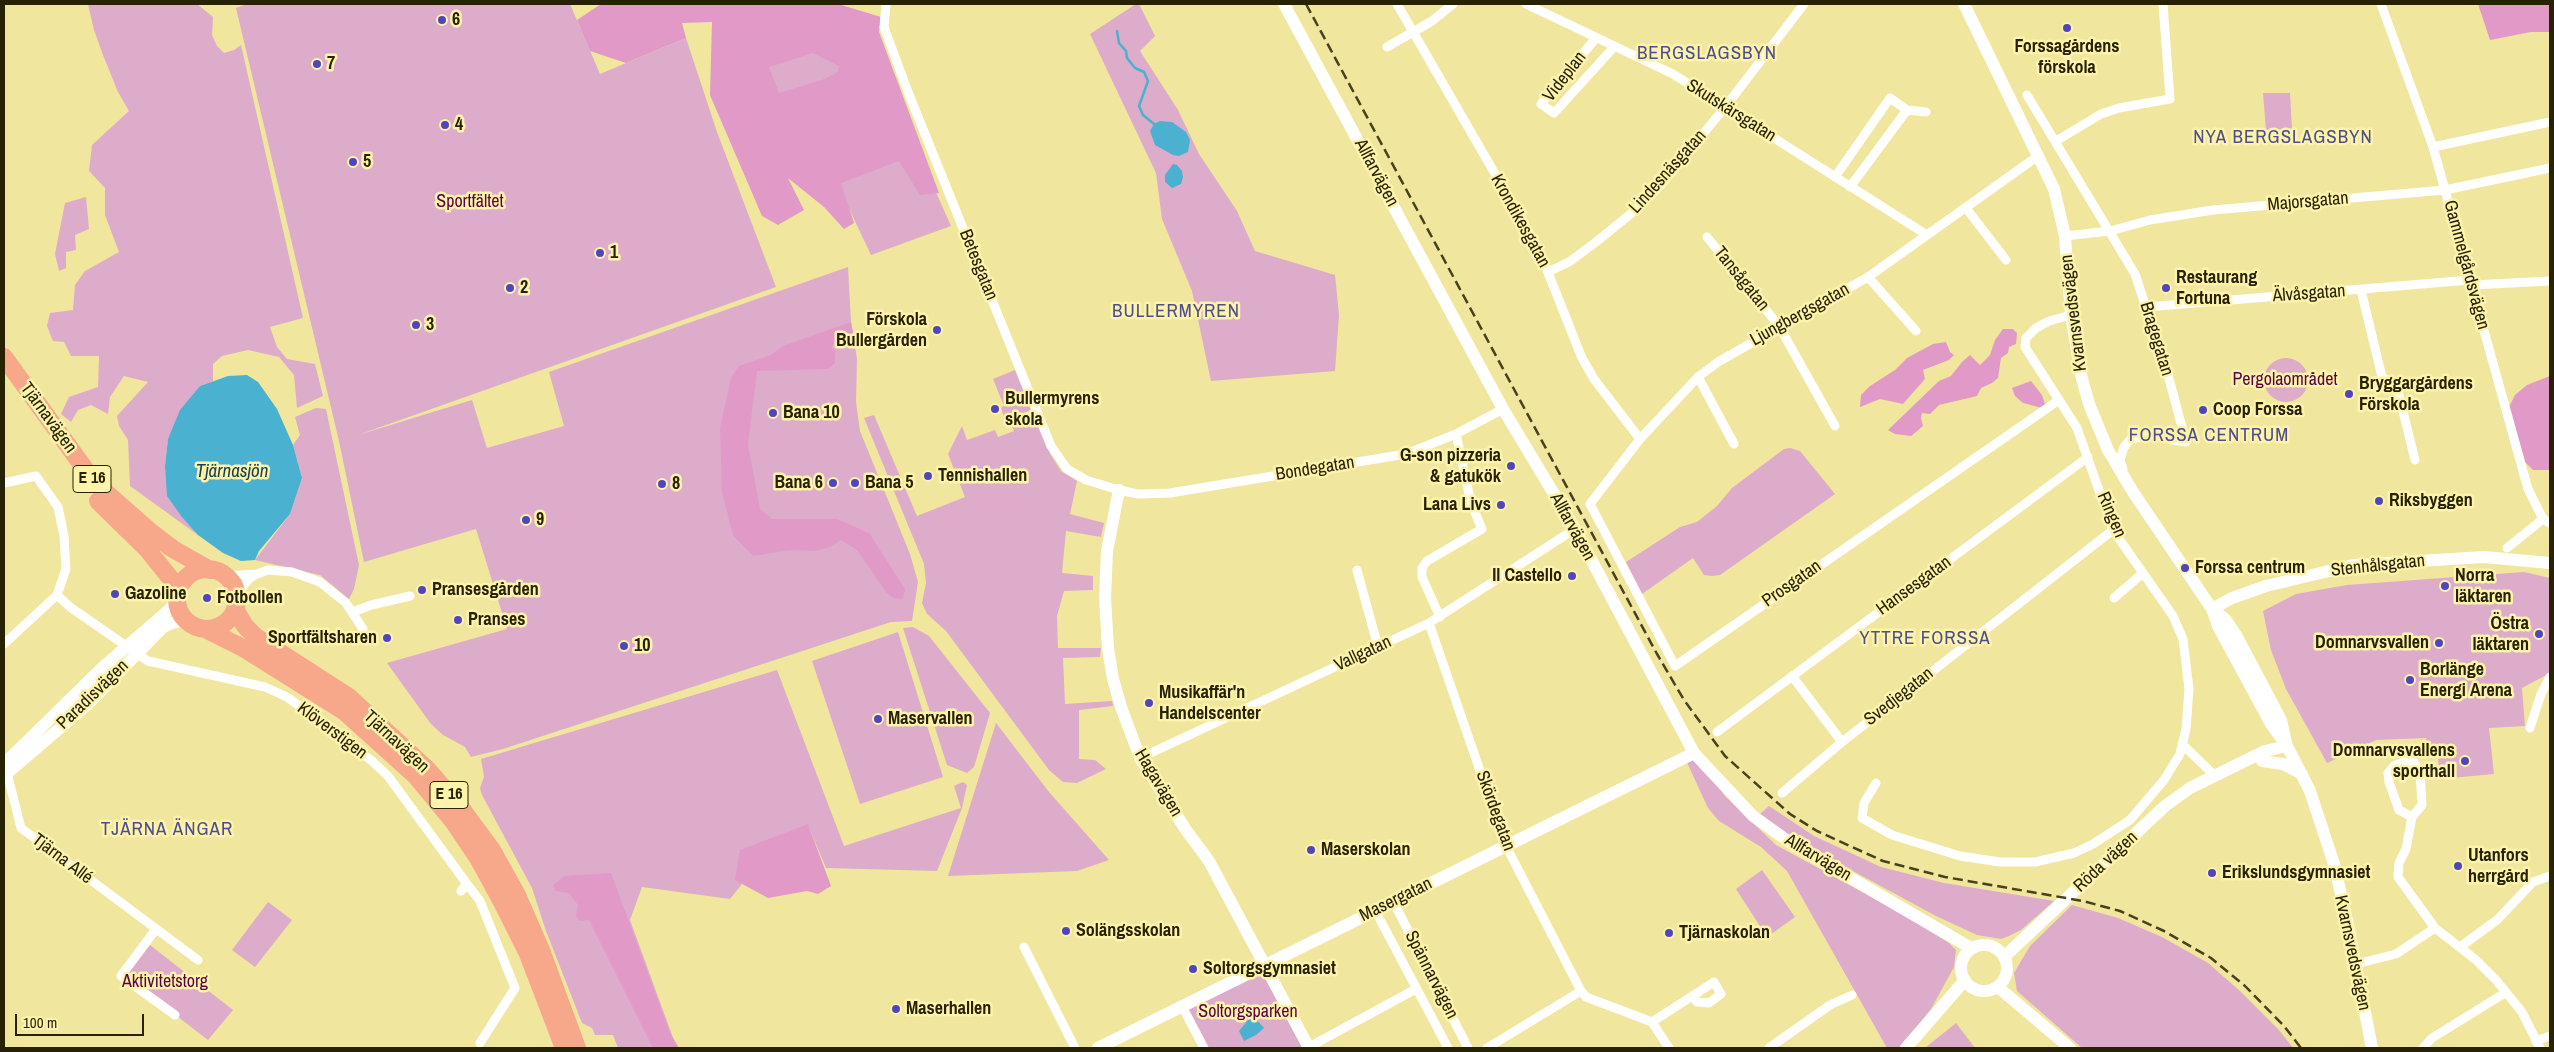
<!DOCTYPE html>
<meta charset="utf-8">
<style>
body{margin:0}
#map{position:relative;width:2554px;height:1052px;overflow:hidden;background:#f0e69d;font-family:"Archivo Narrow",sans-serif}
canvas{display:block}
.frame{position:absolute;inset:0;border:5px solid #272204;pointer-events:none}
.scale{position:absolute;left:15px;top:1014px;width:129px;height:22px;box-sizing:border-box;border:2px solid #272204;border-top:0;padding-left:6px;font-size:15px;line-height:18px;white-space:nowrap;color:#272204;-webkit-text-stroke:4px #fdf3aa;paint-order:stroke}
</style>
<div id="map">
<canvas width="2554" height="1052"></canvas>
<div class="frame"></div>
<div class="scale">100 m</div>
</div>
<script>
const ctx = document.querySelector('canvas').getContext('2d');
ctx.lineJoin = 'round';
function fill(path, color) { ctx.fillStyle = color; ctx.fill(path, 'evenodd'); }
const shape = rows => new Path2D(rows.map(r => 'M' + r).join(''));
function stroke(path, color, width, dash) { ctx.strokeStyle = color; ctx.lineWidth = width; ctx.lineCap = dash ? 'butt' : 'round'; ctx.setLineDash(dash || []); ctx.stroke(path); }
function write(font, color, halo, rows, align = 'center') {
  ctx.font = font + ' "Archivo Narrow",sans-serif'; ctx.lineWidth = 5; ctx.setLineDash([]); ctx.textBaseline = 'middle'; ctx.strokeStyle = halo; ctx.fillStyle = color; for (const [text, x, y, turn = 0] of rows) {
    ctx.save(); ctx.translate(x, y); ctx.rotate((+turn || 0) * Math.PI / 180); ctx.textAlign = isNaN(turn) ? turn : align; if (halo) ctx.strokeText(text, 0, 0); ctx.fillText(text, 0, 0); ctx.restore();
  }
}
fill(shape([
 [88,4,197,4,213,17,212,35,217,46,224,53,234,50,241,45,303,318,270,327,277,347,287,359,315,364,323,396,297,408,294,375,279,357,248,350,222,356,213,364,213,381,200,386,168,439,165,466,168,496,198,535,130,486,128,440,119,426,117,416,148,382,124,376,110,397,108,414,91,405,78,410,71,422,61,414,69,397,98,387,99,356,71,356,64,342,53,341,47,326,50,313,73,310,75,285,85,271,119,252,105,215,105,188,89,171,92,145,129,111,118,92,103,55,94,30],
 [247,4,570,4,600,74,686,38,717,132,776,287,358,435,472,400,487,448,564,426,549,372,848,267,851,322,857,359,856,402,860,431,910,554,918,582,912,621,891,622,503,749,471,757,465,747,443,735,431,724,387,663,507,629,476,529,364,562,339,441,236,8],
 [1136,4,1139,4,1155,36,1140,51,1178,110,1199,154,1237,211,1255,251,1335,275,1339,315,1335,371,1211,381,1192,291,1162,219,1156,173,1090,34],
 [851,29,888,70,766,117,749,67],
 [2263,93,2290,93,2292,129,2266,130],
 [917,150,951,226,871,255,836,181],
 [86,197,89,229,75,235,76,250,66,252,66,268,59,271,55,254,65,203],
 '2264 380a22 22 0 1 1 44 0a22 22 0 1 1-44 0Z',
 [1015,370,1031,410,1005,420,1001,408,1004,406,993,379],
 [316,408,326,409,359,565,354,589,349,599,320,575,255,560,290,514,302,478,293,445,300,435,295,417],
 [874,415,917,516,965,497,948,454,962,426,967,440,995,430,998,437,1014,431,1011,424,1033,415,1051,455,1061,471,1077,481,1070,514,1104,523,1101,537,1066,531,1062,573,1093,576,1093,590,1064,591,1057,616,1058,648,1101,648,1100,657,1063,658,1065,704,1112,701,1113,706,1079,710,1079,759,1095,760,1106,769,1077,783,1063,782,1049,770,946,631,927,614,922,603,926,583,924,564,864,418],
 [1790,448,1800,451,1835,494,1720,575,1712,576,1704,575,1693,558,1642,594,1626,562,1680,527,1697,522,1717,506,1732,488,1784,449],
 [2524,572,2550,578,2550,673,2522,688,2525,726,2489,728,2494,774,2440,779,2437,748,2428,748,2426,738,2376,740,2327,763,2286,689,2271,650,2263,611,2296,594,2347,585],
 [913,627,929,636,990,713,974,767,967,773,947,765,903,628],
 [898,632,943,777,860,804,812,661],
 [777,670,844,846,961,808,954,786,963,782,967,785,962,808,937,871,826,868,808,825,735,879,742,884,730,899,642,887,630,920,676,1046,618,1048,613,1035,595,1035,592,1028,582,1023,546,931,532,888,482,795,480,788,484,777,481,759],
 [996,723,1049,792,1109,860,1077,871,948,876],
 [1696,757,1726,797,1776,845,1908,917,1949,943,1956,950,1954,967,1931,1009,1900,1048,1887,1048,1787,871,1761,847,1719,821,1708,808,1685,758],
 [1769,806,1814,836,1881,867,1944,883,2054,901,2021,930,2009,936,2001,939,1977,935,1936,916,1794,839,1760,814],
 [1762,870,1795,917,1767,937,1736,889],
 [268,902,292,920,255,967,232,950],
 [2072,905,2118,918,2162,937,2208,963,2240,991,2279,1030,2293,1048,2082,1048,2017,991,2014,973,2030,946],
 [150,945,233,1010,208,1040,125,976],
 [1264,964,1309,1048,1204,1048,1182,1006],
 [1956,1023,1975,1048,1925,1048]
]), '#ddacca');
fill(shape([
 [601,4,838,4,881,17,879,32,939,193,920,195,899,161,841,183,854,223,844,229,824,207,788,178,804,210,778,225,762,216,710,95,712,22,682,23,686,38,626,63,590,51,577,20],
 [813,53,839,66,838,72,822,80,779,93,769,67],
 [2478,4,2550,4,2550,32,2531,32,2490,40],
 [851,322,853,333,831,346,835,352,835,363,828,369,757,371,748,444,760,509,772,519,837,519,869,533,905,589,903,599,894,598,886,592,857,550,841,540,830,547,815,551,790,550,753,556,733,535,722,492,720,428,731,378,739,366,771,355,783,346],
 [2003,329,2013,329,2017,333,2016,344,2009,347,2008,353,2001,358,1998,378,1992,383,1981,388,1977,396,1939,405,1930,414,1922,413,1921,418,1923,426,1911,436,1895,434,1888,430,1939,381,1951,376,1962,362,1970,355,1980,365,1990,355,1995,340],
 [1946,342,1950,352,1954,355,1949,360,1923,370,1925,379,1903,404,1880,399,1860,407,1861,395,1870,386,1895,370,1907,358,1933,344],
 [2550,376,2550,470,2533,470,2521,458,2508,409,2515,395,2527,385],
 [2031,381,2042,395,2045,404,2042,408,2023,403,2015,396,2012,388],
 [808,824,831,886,818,894,807,891,768,898,735,880,740,850],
 [611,873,670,1033,679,1048,653,1048,589,920,580,921,576,916,578,905,569,893,556,891,553,885,565,876]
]), '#e199c8');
fill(shape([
 [1160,121,1172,122,1186,132,1190,140,1188,152,1179,156,1173,155,1155,145,1150,131,1154,124],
 [1173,164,1177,165,1182,171,1183,177,1181,184,1172,188,1165,182,1165,175],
 [247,375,258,382,277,409,293,445,302,478,290,514,259,551,255,560,241,561,223,553,198,535,182,517,167,496,165,466,168,439,180,410,200,386,228,376],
 [1249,1019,1256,1019,1264,1028,1256,1035,1244,1041,1239,1031]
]), '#4ab1d0');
stroke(shape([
 [1117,31,1119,43,1126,51,1127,58,1135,68,1144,72,1148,81,1139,106,1143,115,1154,124]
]), '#4ab1d0', 2.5);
stroke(shape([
 [886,4,884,27,908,92,1051,446,1067,469,1086,480,1119,490,1138,494,1170,493,1406,454,1456,434,1503,409],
 [1397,4,1539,250,1582,358,1594,379,1640,439],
 [1526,4,1673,74,1927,235],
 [2381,4,2433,147,2528,489,2543,519,2550,523],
 [1596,38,1541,104,1554,113,1614,47],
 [1387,47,1432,21,1453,4],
 [2027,95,2135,274,2167,371,2186,442,2172,440,2161,433,2131,439,2124,447,2120,460,2123,469],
 [1907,110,1926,112],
 [2056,141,2101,114,2119,108,2170,99,2163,4],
 [2433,147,2550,122],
 [2038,156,1868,277,1718,362,1698,377,1640,439,1590,504,1675,666,2059,400],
 [1835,177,1890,98,1907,110,1850,187],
 [1966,208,2006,260],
 [2065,236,2110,231,2150,220,2213,210,2445,190,2550,168],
 [1707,237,1779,326,1835,426],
 [1548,272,1569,262,1596,242,1633,212,1661,185,1726,106,1804,4],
 [1868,277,1916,331],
 [2472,285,2550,281],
 [2361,290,2382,377,2397,387,2415,460],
 [2147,307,2470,280],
 [1698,377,1734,444],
 [4,483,36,476,58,507,64,536,66,569,57,595,70,607,148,661,265,687,287,697,315,717,372,761,388,776,467,884,461,891],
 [2507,548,2543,519],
 [1357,570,1378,647],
 [225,576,257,574,268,570,292,572,320,582,346,603,363,629],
 [236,595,249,579,256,574],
 [2114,598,2143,573],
 [353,612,371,605,410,596],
 [1440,617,1422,577,1422,568,1427,561,1482,529,1471,503,1456,434],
 [1429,623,1506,846,1581,991,1586,997,1652,1022,1669,1048],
 [4,644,57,595],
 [1792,676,1842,742],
 [2530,728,2541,694,2550,677],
 [1717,732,2088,457],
 [2182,744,2214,775],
 [1140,758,1429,623,1575,529],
 [6,769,21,828,198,960],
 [1876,783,1864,803,1862,818,1892,835,1960,856,2000,862,2035,862,2074,853,2093,844,2130,820,2164,780,2180,754,2186,729,2189,689,2183,639,2173,616,2113,530,2077,428,2025,347,2026,338,2036,328,2049,321,2071,315],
 [1782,793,1842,742,2113,530],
 [2412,817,2399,810,2389,782,2388,773,2394,766,2406,761,2414,762,2420,772,2422,805,2412,817,2406,849,2399,863,2398,877,2435,928,2476,960,2496,980,2522,1012,2540,1048],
 [467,884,480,901,515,988,480,1043],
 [1393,901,1468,1048],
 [1375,910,1448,1048],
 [156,929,121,976,175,1015],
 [1024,947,1075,1048],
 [2460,947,2497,920,2533,882,2550,876],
 [2356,964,2396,954,2435,928],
 [1182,1006,1204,1048],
 [1652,1022,1714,982,1721,994,1709,1003,1697,1002,1693,997],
 [2536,1041,2550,1036],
 [1309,1047,1416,989],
 [1487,1048,1581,991],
 [1769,1048,1830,1005,1852,995],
 [2423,1048,2432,1038,2505,993]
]), '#fff', 9);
stroke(shape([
 [1284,4,1503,409,1575,529,1694,753,1753,816,1792,844,1971,948],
 [1964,4,2054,189,2065,236,2071,315,2081,375,2089,404,2108,450,2133,492,2212,609,2218,626,2271,724,2287,746,2310,791,2334,864,2347,920,2372,1048],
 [1119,490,1107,551,1105,598,1108,648,1113,679,1121,707,1140,758,1186,830,1209,861,1309,1048],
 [2212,609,2232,598,2266,586,2354,565,2484,557,2550,563],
 [2212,609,2226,620,2236,635,2281,720,2286,742],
 [2262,761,2283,764,2302,774],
 [4,764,103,667,170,609,177,599],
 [4,776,88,704,163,627,175,622,185,620],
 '1961 968a23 23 0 1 1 46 0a23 23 0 1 1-46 0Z',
 [2004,957,2165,806,2190,788,2265,751,2287,746],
 [1999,988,2070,1048],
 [1098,1048,1694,753],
 [1906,1048,1965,980]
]), '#fff', 12);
stroke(shape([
 [4,357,95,483,152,533,173,549,210,570],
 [98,501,147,549,179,589],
 '177 599a30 30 0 1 1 60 0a30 30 0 1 1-60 0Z',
 [235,609,245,626,256,637,349,697,427,769,461,808,492,850,517,895,541,950,577,1048],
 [205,629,243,648,345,712,416,776,453,821,478,858,502,902,528,954,564,1048]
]), '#f7a88a', 18);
stroke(shape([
 [1306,4,1657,654,1684,700,1725,756,1790,814,1817,831,1883,861,1945,877,2083,901,2120,911,2164,931,2211,958,2245,986,2284,1026,2301,1048]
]), '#47411c', 2.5, [10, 5]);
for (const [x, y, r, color] of [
 [442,20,5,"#5045bc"],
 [2067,28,5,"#5045bc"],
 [317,64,5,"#5045bc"],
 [445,125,5,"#5045bc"],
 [353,162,5,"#5045bc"],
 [600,253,5,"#5045bc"],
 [510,288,5,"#5045bc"],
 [2166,288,5,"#5045bc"],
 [416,325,5,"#5045bc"],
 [937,330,5,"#5045bc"],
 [2349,394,5,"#5045bc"],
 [995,409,5,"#5045bc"],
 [2203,410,5,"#5045bc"],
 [773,413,5,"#5045bc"],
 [1511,466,5,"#5045bc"],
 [928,476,5,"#5045bc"],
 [833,483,5,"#5045bc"],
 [855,483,5,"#5045bc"],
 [662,484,5,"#5045bc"],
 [2379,501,5,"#5045bc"],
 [1501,505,5,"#5045bc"],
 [526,520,5,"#5045bc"],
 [2185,568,5,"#5045bc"],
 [1572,576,5,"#5045bc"],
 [2445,586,5,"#5045bc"],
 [422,590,5,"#5045bc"],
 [115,594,5,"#5045bc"],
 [207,598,5,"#5045bc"],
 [458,620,5,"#5045bc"],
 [2539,634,5,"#5045bc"],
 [387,638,5,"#5045bc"],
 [2439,643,5,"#5045bc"],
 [624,646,5,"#5045bc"],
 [2410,680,5,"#5045bc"],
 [1149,703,5,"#5045bc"],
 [878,719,5,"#5045bc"],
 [2465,761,5,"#5045bc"],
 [1311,850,5,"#5045bc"],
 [2458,866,5,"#5045bc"],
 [2212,873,5,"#5045bc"],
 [1066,931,5,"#5045bc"],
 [1669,933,5,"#5045bc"],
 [1193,969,5,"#5045bc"],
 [896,1009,5,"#5045bc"]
]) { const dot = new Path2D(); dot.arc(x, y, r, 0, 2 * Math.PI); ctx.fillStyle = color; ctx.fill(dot); stroke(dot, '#fdf3aa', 2); }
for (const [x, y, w] of [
 [92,479,38],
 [449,795,38]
]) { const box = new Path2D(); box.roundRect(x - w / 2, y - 13.5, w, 27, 4); ctx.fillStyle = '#fdf3aa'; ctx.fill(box); stroke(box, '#272204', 1); }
write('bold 16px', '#272204', null, [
 ["E 16",92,479],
 ["E 16",449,795]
]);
write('bold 18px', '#272204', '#fdf3aa', [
 ["6",452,20],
 ["Forssagårdens",2067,47,"center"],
 ["förskola",2067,68,"center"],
 ["7",327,64],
 ["4",455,125],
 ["5",363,162],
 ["1",610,253],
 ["Restaurang",2176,278],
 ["Fortuna",2176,299],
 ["2",520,288],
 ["Förskola",927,320,"right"],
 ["Bullergården",927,341,"right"],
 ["3",426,325],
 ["Bryggargårdens",2359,384],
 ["Förskola",2359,405],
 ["Bullermyrens",1005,399],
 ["skola",1005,420],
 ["Coop Forssa",2213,410],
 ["Bana 10",783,413],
 ["G-son pizzeria",1501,456,"right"],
 ["& gatukök",1501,477,"right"],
 ["Tennishallen",938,476],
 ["Bana 6",823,483,"right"],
 ["Bana 5",865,483],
 ["8",672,484],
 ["Riksbyggen",2389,501],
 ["Lana Livs",1491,505,"right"],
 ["9",536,520],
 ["Forssa centrum",2195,568],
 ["Il Castello",1562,576,"right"],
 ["Norra",2455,576],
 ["läktaren",2455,597],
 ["Pransesgården",432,590],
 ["Gazoline",125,594],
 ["Fotbollen",217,598],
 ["Pranses",468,620],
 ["Östra",2529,624,"right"],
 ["läktaren",2529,645,"right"],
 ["Sportfältsharen",377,638,"right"],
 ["Domnarvsvallen",2429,643,"right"],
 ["10",634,646],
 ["Borlänge",2420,670],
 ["Energi Arena",2420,691],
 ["Musikaffär'n",1159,693],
 ["Handelscenter",1159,714],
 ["Maservallen",888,719],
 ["Domnarvsvallens",2455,751,"right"],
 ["sporthall",2455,772,"right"],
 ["Maserskolan",1321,850],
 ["Utanfors",2468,856],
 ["herrgård",2468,877],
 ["Erikslundsgymnasiet",2222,873],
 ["Solängsskolan",1076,931],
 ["Tjärnaskolan",1679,933],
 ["Soltorgsgymnasiet",1203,969],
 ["Maserhallen",906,1009]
], 'left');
write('18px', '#272204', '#fdf3aa', [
 ["Videplan",1565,77,-52],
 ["Skutskärsgatan",1731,111,32],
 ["Lindesnäsgatan",1668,172,-48],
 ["Allfarvägen",1376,173,62],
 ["Majorsgatan",2308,202,-5],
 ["Krondikesgatan",1520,221,61],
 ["Betesgatan",978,265,68],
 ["Gammelgårdsvägen",2466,265,75],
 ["Tansågatan",1741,279,51],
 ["Älvåsgatan",2309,294,-4],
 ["Kvarnsvedsvägen",2074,313,-97],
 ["Ljungbergsgatan",1800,315,-29],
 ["Bragegatan",2156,339,73],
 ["Tjärnavägen",48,418,54],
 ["Bondegatan",1315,469,-9],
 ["Ringen",2111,515,67],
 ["Allfarvägen",1572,527,61],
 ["Stenhålsgatan",2378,566,-6],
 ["Prosgatan",1792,584,-35],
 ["Hansesgatan",1914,586,-36],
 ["Vallgatan",1363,654,-25],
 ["Paradisvägen",93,695,-44],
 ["Svedjegatan",1899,697,-38],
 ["Klöverstigen",332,731,37],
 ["Tjärnavägen",396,742,43],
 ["Hagavägen",1158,783,59],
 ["Skördegatan",1495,811,70],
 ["Allfarvägen",1818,858,31],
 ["Tjärna Allé",62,859,37],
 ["Röda vägen",2106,862,-43],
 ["Masergatan",1396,900,-26],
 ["Kvarnsvedsvägen",2352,953,78],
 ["Spännarvägen",1431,975,63]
]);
write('18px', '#590144', '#fdf3aa', [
 ["Sportfältet",470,202],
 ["Pergolaområdet",2285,380],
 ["Aktivitetstorg",165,982],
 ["Soltorgsparken",1248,1012]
]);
ctx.letterSpacing = '1px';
write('19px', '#4d4e8c', '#fdf3aa', [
 ["BERGSLAGSBYN",1707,54],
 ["NYA BERGSLAGSBYN",2283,138],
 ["BULLERMYREN",1176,312],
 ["FORSSA CENTRUM",2209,436],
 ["YTTRE FORSSA",1925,639],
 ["TJÄRNA ÄNGAR",167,830]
]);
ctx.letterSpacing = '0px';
write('italic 19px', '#164351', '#fdf3aa', [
 ["Tjärnasjön",232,472]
]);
</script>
